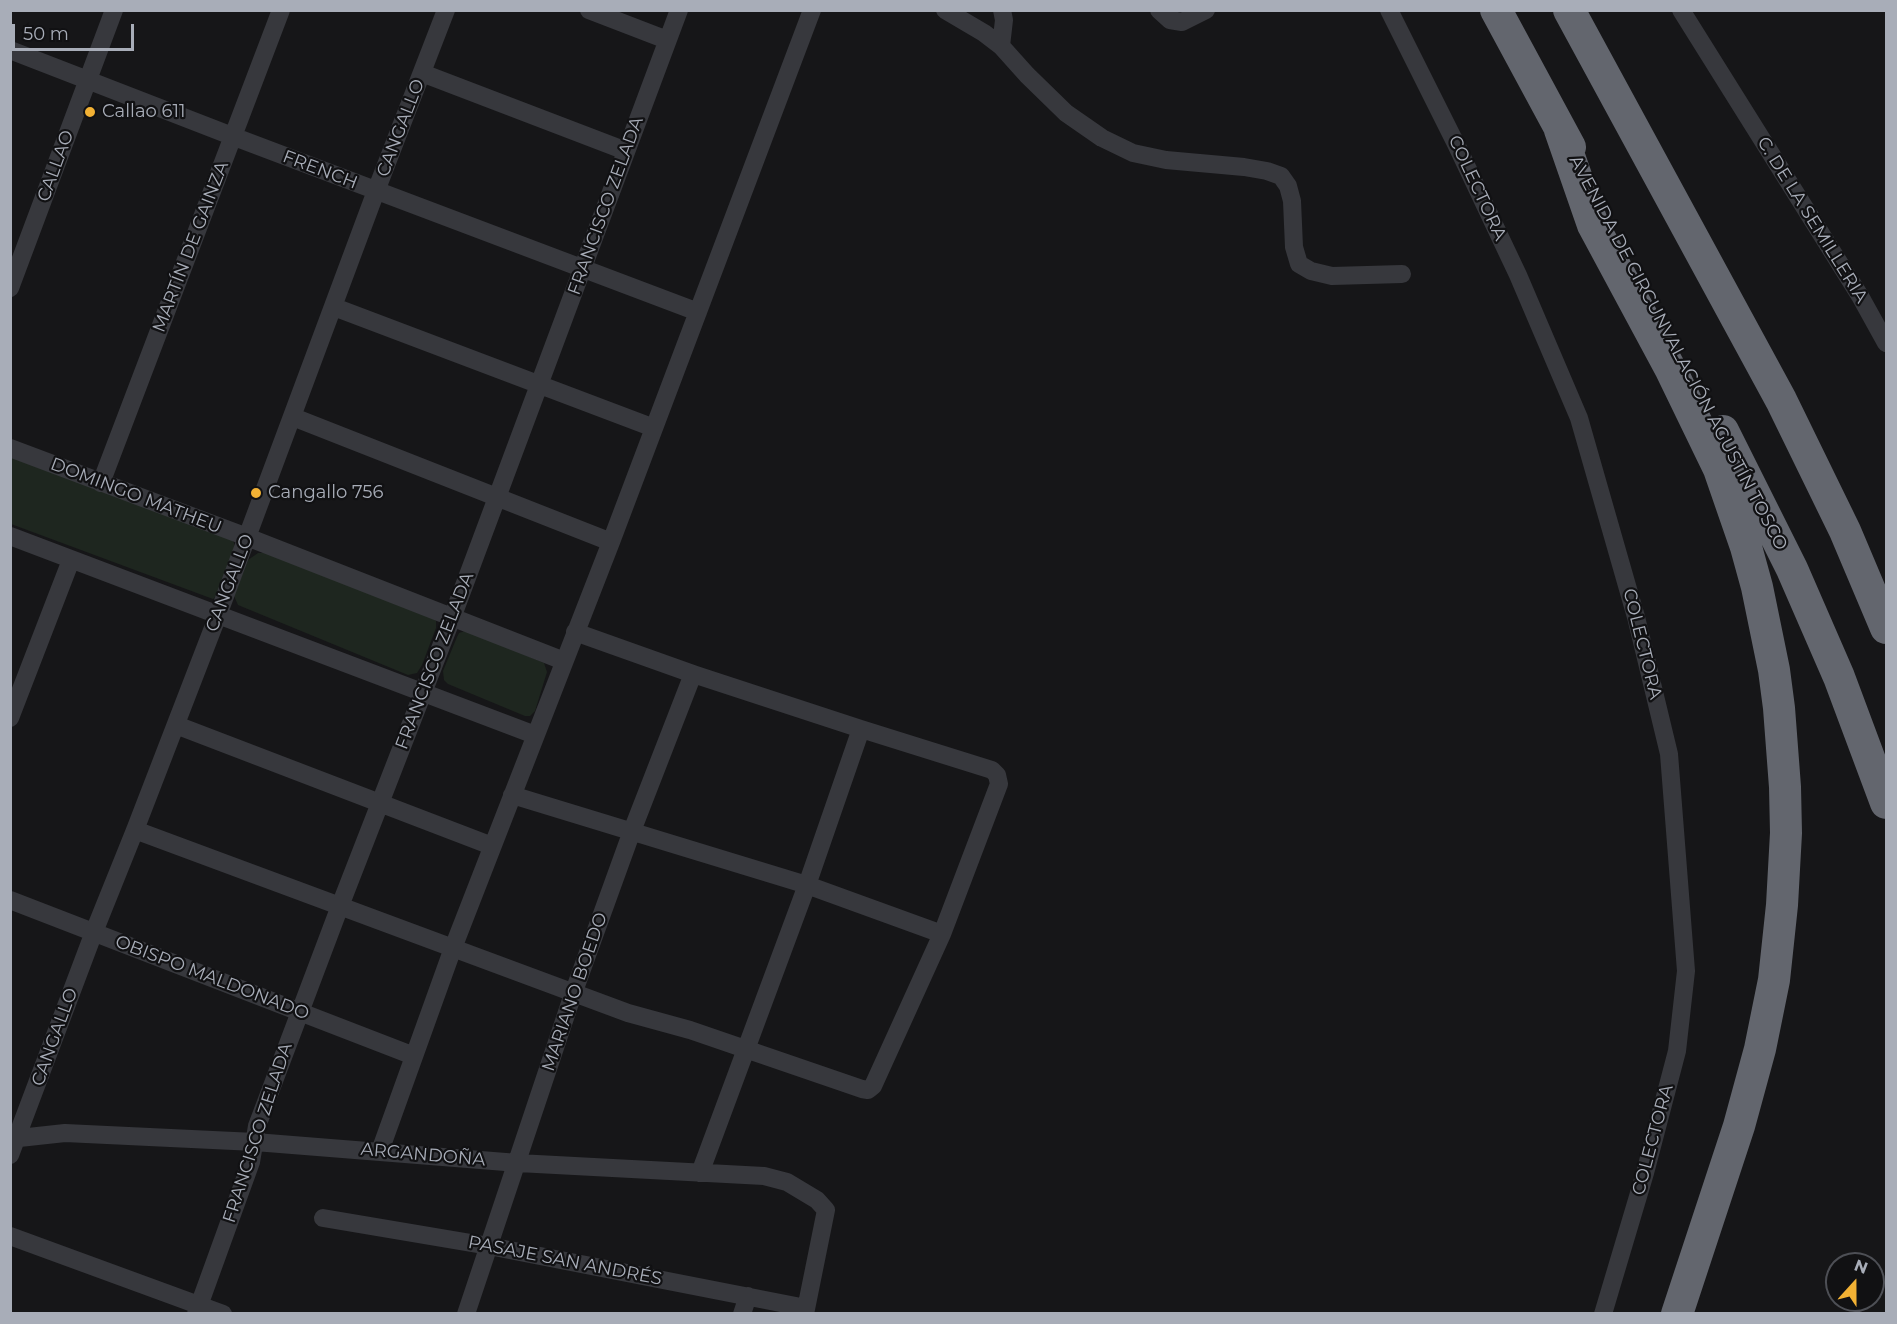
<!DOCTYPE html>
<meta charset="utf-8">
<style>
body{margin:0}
#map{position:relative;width:1897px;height:1324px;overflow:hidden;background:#161618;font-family:Montserrat,sans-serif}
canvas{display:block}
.frame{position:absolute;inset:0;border:12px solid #a8adb8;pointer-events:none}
.north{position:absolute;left:1825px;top:1252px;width:60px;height:60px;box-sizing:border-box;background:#111113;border:2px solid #4d4f55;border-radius:50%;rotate:21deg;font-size:16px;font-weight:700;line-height:24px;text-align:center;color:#a8adb8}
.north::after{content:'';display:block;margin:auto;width:21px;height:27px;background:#f2b134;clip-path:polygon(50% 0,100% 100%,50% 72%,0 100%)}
.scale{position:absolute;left:12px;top:24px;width:122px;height:27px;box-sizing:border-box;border:3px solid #a8adb8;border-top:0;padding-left:8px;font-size:18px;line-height:21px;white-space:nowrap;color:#a8adb8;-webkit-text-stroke:4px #111113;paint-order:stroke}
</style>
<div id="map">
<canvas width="1897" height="1324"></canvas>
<div class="frame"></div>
<div class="north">N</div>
<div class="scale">50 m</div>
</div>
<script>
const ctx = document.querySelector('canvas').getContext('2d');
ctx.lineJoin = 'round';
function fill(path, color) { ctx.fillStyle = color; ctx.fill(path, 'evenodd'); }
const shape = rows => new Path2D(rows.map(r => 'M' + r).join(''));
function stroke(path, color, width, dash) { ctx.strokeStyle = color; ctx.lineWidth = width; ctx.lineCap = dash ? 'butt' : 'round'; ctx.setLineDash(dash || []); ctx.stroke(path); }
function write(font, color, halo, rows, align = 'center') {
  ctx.font = font + ' Montserrat,sans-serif'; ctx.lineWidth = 4.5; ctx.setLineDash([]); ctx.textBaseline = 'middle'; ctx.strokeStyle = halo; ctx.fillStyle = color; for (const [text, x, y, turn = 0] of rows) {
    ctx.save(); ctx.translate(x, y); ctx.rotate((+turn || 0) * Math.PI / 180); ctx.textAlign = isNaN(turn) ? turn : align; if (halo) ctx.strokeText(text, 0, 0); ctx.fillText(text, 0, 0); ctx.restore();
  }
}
fill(shape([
 [10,455,230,536,234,543,234,548,217,595,213,599,11,524],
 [258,553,268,553,430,615,436,621,436,628,422,665,417,673,408,675,238,605,234,596,248,560],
 [468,630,544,663,547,672,535,711,530,716,525,716,448,684,444,680,443,671,457,637,459,633]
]), '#1e261f');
stroke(shape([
 [589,10,667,40],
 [945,10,984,33,1001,46,1027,75,1066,113,1102,138,1133,153,1166,160,1244,167,1267,171,1281,176,1288,186,1292,201,1294,247,1299,264,1311,271,1332,276,1402,274],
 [1159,10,1170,20,1182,22,1206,10],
 [1389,10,1456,144,1518,275,1579,418,1636,617,1669,754,1686,971,1677,1051,1645,1173,1603,1314],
 [1681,10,1860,296,1886,343],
 [1001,46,1004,20,1002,10],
 [10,50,232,136,698,312],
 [422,73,626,151],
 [10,288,114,10],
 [334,307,654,428],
 [293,417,611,542],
 [10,448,247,537,564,661],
 [101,483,281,10],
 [10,536,535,735],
 [10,718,71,560],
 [176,725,492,846],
 [512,795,807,885,942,934],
 [135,830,628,1013,690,1030,862,1089,868,1090,873,1086,942,934,999,784,997,775,992,770,861,729,693,674,575,632],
 [10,900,414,1056],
 [10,1139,65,1133,255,1142,518,1163,764,1176,787,1182,817,1200,826,1210,805,1314],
 [380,1151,453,948,611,542,812,10],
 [10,1155,94,932,135,830,218,615,376,191,446,10],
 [700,1173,807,885,861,729],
 [323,1218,489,1246,806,1308],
 [10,1236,223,1314],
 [196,1314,251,1162,257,1126,340,906,452,618,679,10],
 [466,1314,573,994,632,831,693,674],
 [742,1314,748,1296]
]), '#37383d', 18);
stroke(shape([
 [1496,10,1570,147],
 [1569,10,1781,400,1845,531,1886,628],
 [1560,130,1593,225,1671,370,1719,469,1746,547,1757,587,1774,670,1779,708,1785,787,1786,833,1782,905,1774,980,1760,1049,1739,1126,1677,1314],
 [1723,431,1792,569,1839,677,1886,803]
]), '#63666e', 32);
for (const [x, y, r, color] of [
 [90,112,6,"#f2b134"],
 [256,493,6,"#f2b134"]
]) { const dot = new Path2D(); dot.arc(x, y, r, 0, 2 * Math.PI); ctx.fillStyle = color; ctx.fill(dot); stroke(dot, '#111113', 2); }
write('18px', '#a8adb8', '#111113', [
 ["Callao 611",102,112],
 ["Cangallo 756",268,493]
], 'left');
write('18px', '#a8adb8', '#111113', [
 ["CANGALLO",401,128,-69],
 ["CALLAO",56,166,-70],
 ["FRENCH",320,170,21],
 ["COLECTORA",1477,188,65],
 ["FRANCISCO ZELADA",606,206,-70],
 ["C. DE LA SEMILLERIA",1812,220,58],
 ["MARTÍN DE GAINZA",191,247,-69],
 ["AVENIDA DE CIRCUNVALACIÓN AGUSTÍN TOSCO",1678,353,62],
 ["DOMINGO MATHEU",136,496,21],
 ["CANGALLO",230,583,-69],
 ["COLECTORA",1642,644,76],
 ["FRANCISCO ZELADA",435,661,-69],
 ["OBISPO MALDONADO",212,978,21],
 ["MARIANO BOEDO",575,992,-71],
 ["CANGALLO",55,1037,-70],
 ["FRANCISCO ZELADA",258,1133,-72],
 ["COLECTORA",1653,1140,-75],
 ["ARGANDOÑA",423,1155,5],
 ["PASAJE SAN ANDRÉS",565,1261,11]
]);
</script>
